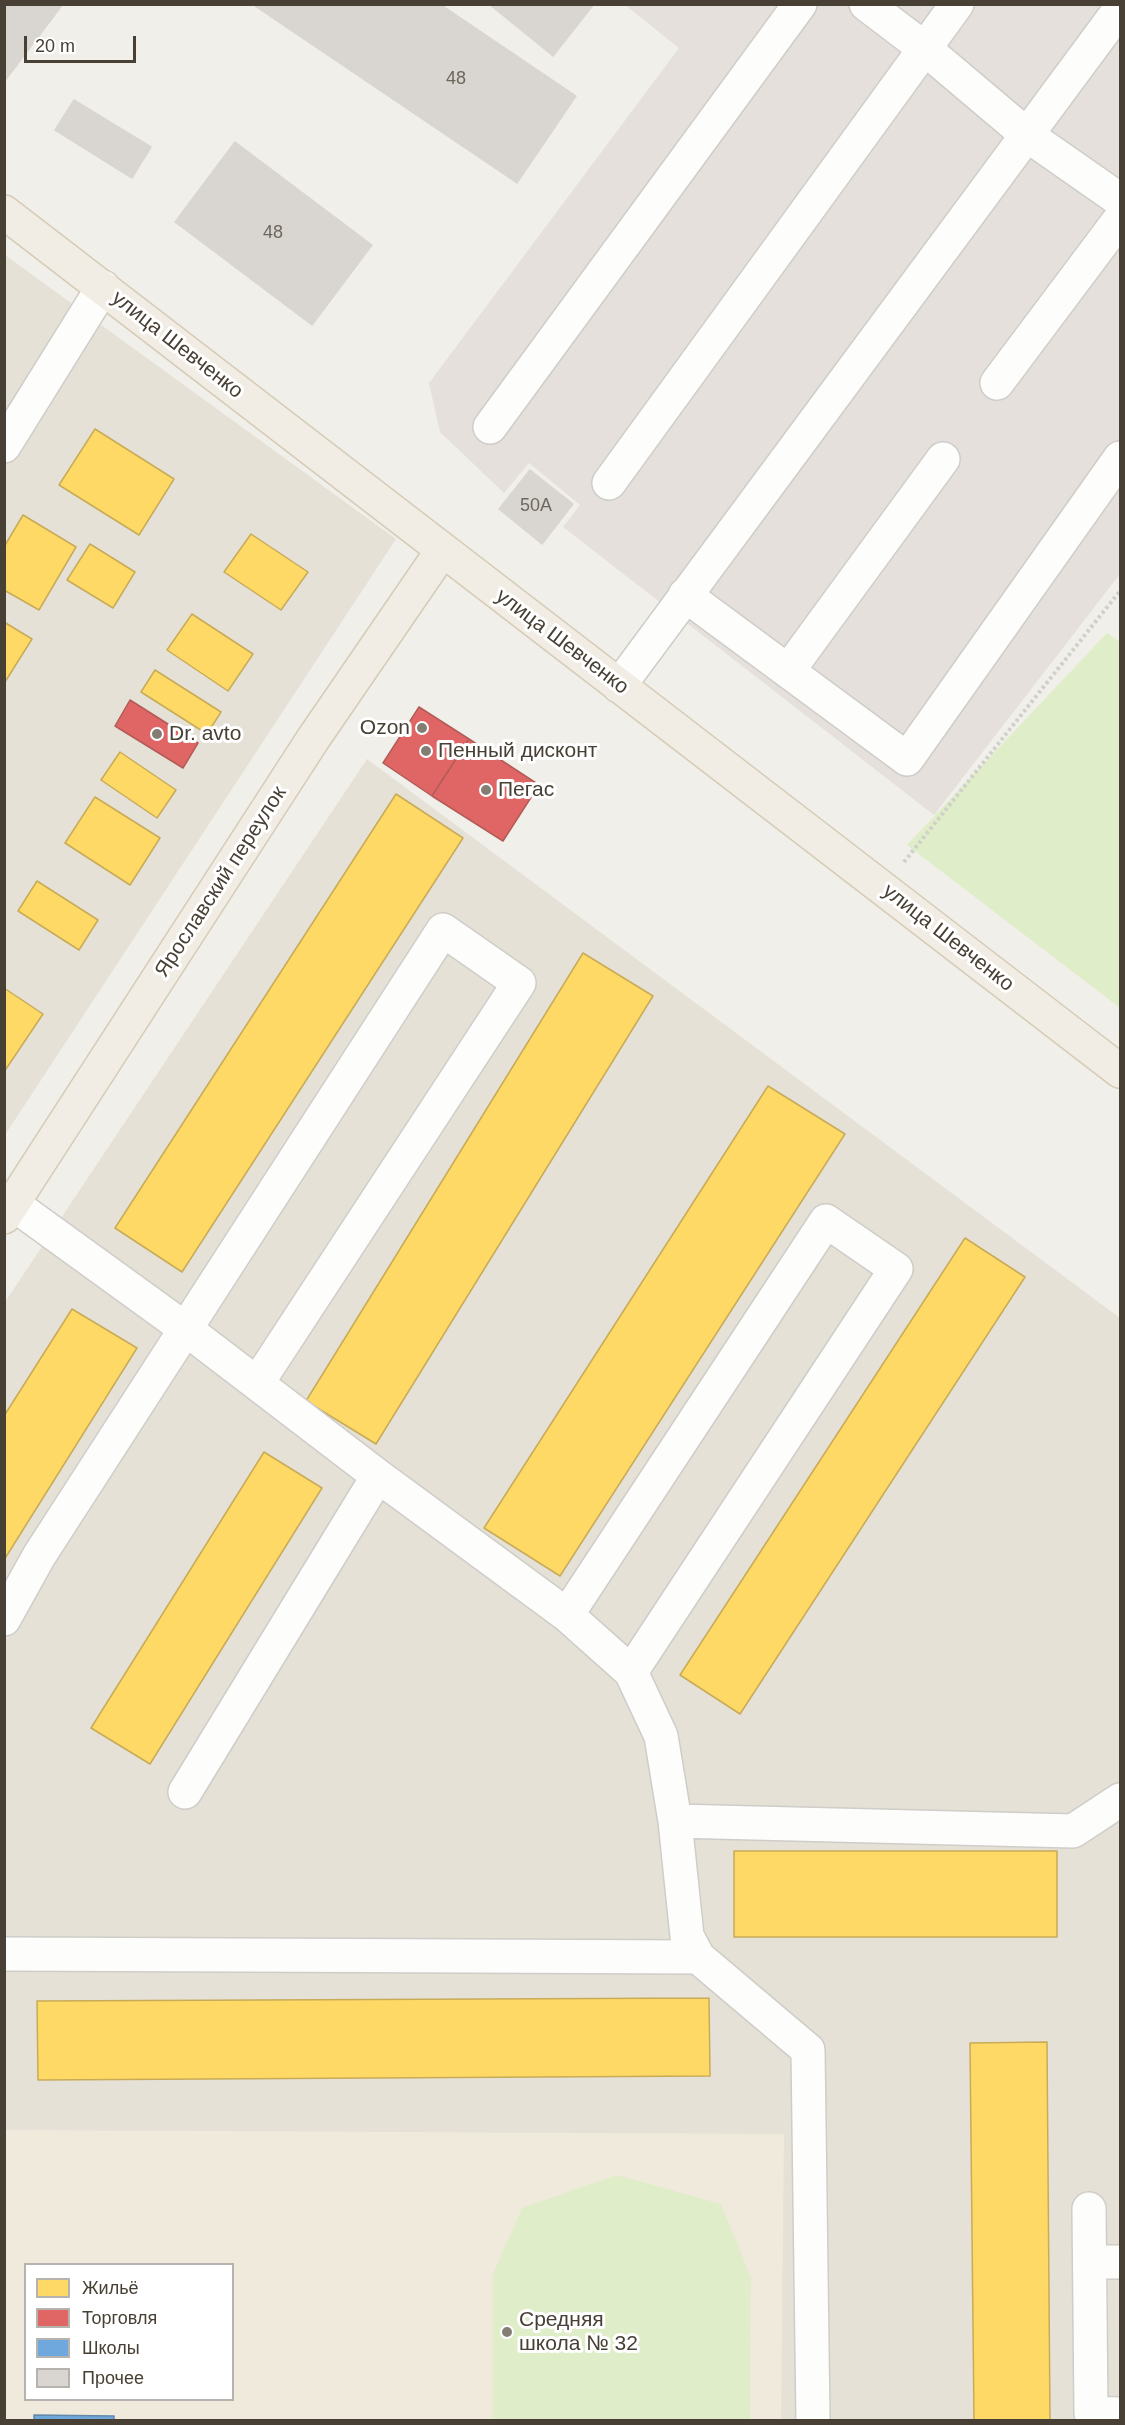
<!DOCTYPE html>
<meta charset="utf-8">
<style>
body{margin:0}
#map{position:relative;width:1125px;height:2425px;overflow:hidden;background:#f1efea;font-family:Arial,sans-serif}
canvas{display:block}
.frame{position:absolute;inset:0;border:6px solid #484035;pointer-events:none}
.legend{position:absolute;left:24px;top:2263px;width:210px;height:138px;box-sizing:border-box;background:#fff;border:2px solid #b6b3ae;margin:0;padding:8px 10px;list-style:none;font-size:18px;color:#484035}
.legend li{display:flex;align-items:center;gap:12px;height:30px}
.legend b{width:30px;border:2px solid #b6b3ae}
.scale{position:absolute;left:24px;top:36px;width:112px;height:27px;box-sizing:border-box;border:3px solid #484035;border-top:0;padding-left:8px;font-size:18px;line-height:21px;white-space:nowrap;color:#484035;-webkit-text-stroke:4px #fff;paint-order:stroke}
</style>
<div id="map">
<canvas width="1125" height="2425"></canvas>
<div class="frame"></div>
<ul class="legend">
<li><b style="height:16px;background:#ffd966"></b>Жильё</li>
<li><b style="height:16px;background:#e06666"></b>Торговля</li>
<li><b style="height:16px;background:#6fa8dc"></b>Школы</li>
<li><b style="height:16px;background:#d9d6d1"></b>Прочее</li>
</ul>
<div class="scale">20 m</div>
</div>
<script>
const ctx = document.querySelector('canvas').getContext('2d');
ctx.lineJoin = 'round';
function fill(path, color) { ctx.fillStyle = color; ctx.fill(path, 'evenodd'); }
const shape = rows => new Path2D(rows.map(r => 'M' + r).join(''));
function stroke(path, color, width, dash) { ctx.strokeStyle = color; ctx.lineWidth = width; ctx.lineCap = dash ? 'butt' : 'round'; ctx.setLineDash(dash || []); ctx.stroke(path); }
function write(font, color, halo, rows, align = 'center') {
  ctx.font = font + ' Arial,sans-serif'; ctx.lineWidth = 6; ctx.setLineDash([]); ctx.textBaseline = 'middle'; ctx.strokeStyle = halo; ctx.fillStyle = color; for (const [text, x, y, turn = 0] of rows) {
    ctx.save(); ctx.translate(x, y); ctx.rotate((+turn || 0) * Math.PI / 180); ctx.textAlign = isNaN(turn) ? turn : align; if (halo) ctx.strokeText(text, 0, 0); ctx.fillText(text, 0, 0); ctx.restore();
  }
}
fill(shape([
 [5,255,396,539,5,1135],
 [367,759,1120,1318,1120,2420,5,2420,5,1302],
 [26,2264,232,2264,232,2400,26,2400]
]), '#e6e1d7');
fill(shape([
 [625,5,1120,5,1120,574,934,815,563,527,580,505,529,463,504,493,440,432,429,383,679,48]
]), '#e5e0db');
fill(shape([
 [6,2130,784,2134,781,2420,5,2420],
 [26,2264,232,2264,232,2400,26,2400]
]), '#f0eadc');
fill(shape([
 [1107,633,1120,642,1120,1008,907,845],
 [617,2175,721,2204,751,2278,750,2420,493,2420,493,2274,522,2208]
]), '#dfedc8');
const homes = shape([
 [95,429,174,479,139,535,59,485,95,429],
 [23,515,76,547,39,610,4,590,4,547,23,515],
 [251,534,308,572,281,610,224,572,251,534],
 [90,544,135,572,113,608,67,580,90,544],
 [192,614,253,654,228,691,167,650,192,614],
 [4,622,32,639,5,682,4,681,4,622],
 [155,670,221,712,207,734,141,692,155,670],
 [120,752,176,790,157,818,101,780,120,752],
 [396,794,463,838,182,1272,115,1228,396,794],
 [95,797,160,838,130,885,65,843,95,797],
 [37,881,98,920,79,950,18,911,37,881],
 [583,953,653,996,376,1444,306,1401,583,953],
 [4,988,43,1014,4,1072,4,988],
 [768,1086,845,1134,560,1576,484,1528,768,1086],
 [965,1238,1025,1277,740,1714,680,1675,965,1238],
 [72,1309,137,1348,4,1560,4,1416,72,1309],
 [264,1452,322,1488,150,1764,91,1728,264,1452],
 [734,1851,1057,1851,1057,1937,734,1937,734,1851],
 [709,1998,710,2076,38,2080,37,2001,709,1998],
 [1047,2042,1050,2420,974,2420,970,2043,1047,2042]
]);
fill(homes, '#ffd966');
stroke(homes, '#c8ab57', 1.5);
const shops = shape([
 [130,700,198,743,183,768,115,726,130,700],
 [419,707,469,739,432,796,383,763,419,707],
 [469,739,539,785,503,841,432,796,469,739]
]);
fill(shops, '#e06666');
stroke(shops, '#b25b57', 1.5);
const schools = shape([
 [34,2415,114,2416,114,2420,34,2420,34,2415]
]);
fill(schools, '#6fa8dc');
stroke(schools, '#6389aa', 1.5);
const building = shape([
 [4,4,63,4,4,82,4,4],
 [252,4,440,4,576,96,517,183,252,4],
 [489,4,594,4,553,56,489,4],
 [74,100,151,147,132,178,55,130,74,100],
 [235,142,372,245,312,325,175,222,235,142],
 [530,470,573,504,542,544,499,509,530,470]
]);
fill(building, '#d9d6d1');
stroke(building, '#d9d6d0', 1.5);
const minor = shape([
 [866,4,924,48,1027,135,1120,200],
 [997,383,1120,219],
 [490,427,800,4],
 [4,446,103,287],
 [609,483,957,4],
 [685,595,907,759,1120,458],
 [788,671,943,459],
 [619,686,1120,9],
 [13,1204,187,1330,378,1476,567,1615,631,1672,661,1736,675,1821,687,1936,698,1957,808,2050,813,2420],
 [567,1615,826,1221,896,1269,631,1672],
 [4,1619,39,1556,443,930,519,983,258,1382],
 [185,1792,378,1476],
 [675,1821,1073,1831,1120,1800],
 [4,1954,698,1957],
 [1089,2209,1091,2413,1120,2414],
 [1091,2262,1120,2262]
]);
const major = shape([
 [4,212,1120,1071],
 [4,1217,313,739,442,551]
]);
stroke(minor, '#cfcdc8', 36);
stroke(major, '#d5cbb6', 36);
stroke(shape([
 [904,862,1120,591]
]), '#d1cfca', 4, [3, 3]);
stroke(minor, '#fdfdfc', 33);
stroke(major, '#f1ede4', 33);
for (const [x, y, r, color] of [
 [422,728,6,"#837d74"],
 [157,734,6,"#837d74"],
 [426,751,6,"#837d74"],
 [486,790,6,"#837d74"],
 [507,2332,6,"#837d74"]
]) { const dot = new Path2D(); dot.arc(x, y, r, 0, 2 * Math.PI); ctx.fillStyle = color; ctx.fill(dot); stroke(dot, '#fff', 2); }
write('18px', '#6e675e', null, [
 ["48",456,79],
 ["48",273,233],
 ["50А",536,506]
]);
write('21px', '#484035', '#fff', [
 ["улица Шевченко",177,345,38],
 ["улица Шевченко",562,642,37],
 ["Ярославский переулок",221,882,-57],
 ["улица Шевченко",948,938,38]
]);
write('21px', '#484035', '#fff', [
 ["Ozon",410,728,"right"],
 ["Dr. avto",169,734],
 ["Пенный дисконт",438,751],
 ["Пегас",498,790],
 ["Средняя",519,2320],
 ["школа № 32",519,2344]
], 'left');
</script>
